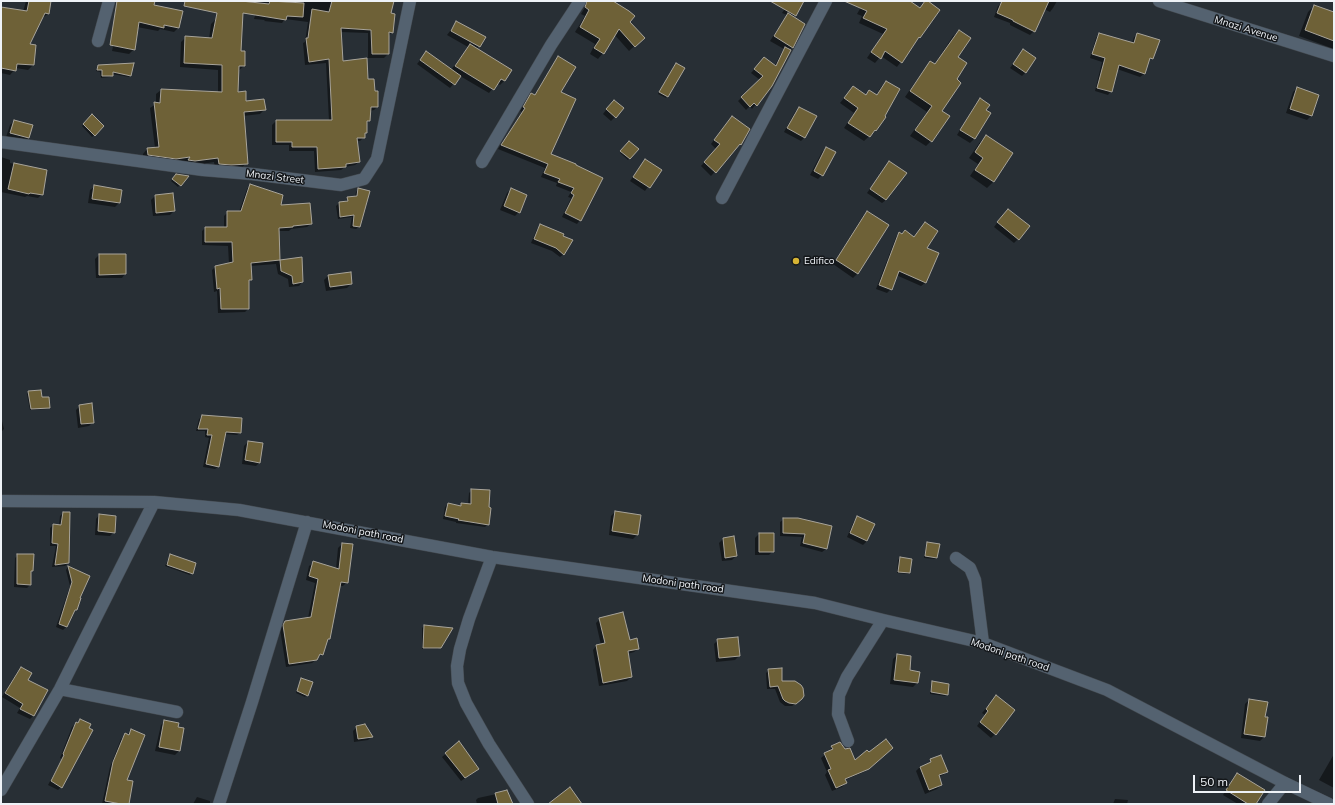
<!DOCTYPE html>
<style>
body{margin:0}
#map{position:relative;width:1335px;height:805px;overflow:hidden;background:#282f35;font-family:Mulish,sans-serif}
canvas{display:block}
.frame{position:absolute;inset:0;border:2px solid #eef2f7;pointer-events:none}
.scale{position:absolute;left:1193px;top:775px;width:108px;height:18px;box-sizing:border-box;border:2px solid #eef2f7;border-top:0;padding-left:5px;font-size:12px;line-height:14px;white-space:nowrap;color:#eef2f7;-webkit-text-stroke:3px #14171a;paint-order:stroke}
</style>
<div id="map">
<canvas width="1335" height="805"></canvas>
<div class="frame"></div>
<div class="scale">50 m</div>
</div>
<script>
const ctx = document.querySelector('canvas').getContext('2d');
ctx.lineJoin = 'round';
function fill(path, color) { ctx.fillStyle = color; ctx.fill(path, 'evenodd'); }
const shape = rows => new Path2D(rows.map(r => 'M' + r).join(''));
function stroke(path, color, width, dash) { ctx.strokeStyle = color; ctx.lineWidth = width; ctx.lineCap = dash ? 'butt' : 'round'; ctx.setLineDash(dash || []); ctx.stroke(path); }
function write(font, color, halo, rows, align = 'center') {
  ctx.font = font + ' Mulish,sans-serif'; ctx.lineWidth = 3; ctx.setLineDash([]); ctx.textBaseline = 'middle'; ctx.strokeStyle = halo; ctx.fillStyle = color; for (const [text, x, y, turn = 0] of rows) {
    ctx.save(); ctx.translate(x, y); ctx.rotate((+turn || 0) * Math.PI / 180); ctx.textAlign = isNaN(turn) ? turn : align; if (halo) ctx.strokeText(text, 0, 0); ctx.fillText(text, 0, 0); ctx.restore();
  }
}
fill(shape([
 [26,1,50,1,48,14,42,18,29,45,33,65,28,70,16,68,10,75,1,73,1,8,23,12],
 [123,1,154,1,153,6,178,28,174,32,160,29,158,31,137,27,134,49,129,54,112,51],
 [222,1,393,1,389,14,392,32,388,37,388,54,384,58,368,58,368,33,340,32,342,63,367,81,374,92,377,107,374,110,370,111,369,121,366,124,364,137,360,141,356,141,359,162,355,165,345,167,341,170,315,172,314,151,289,151,289,145,272,145,272,125,276,121,329,121,326,63,305,65,303,43,305,42,308,22,285,19,282,23,264,21,265,20,254,19,256,12],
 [589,1,611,1,643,38,629,51,614,34,603,53,598,59,590,54,595,44,575,32,585,16,581,14],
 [790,1,803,1,793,17,804,24,792,47,789,50,772,86,752,109,750,106,746,110,738,101,760,80,751,73,761,62,774,67,782,52,784,49,770,41,787,15,782,13],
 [853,1,909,1,919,9,926,1,919,37,897,67,881,56,875,63,867,58,883,34,859,23,862,16,857,14,861,7],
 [1026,1,1057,1,1053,8,1050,12,1044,9,1034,31,1030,35,1010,25,1010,23,994,17,998,6,1002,3],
 [1314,6,1334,13,1334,49,1299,36,1308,12],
 [216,19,240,52,244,66,238,71,237,93,245,102,264,110,260,114,243,116,246,163,242,168,215,168,214,162,190,166,184,165,187,161,171,163,143,159,143,154,147,149,155,148,150,108,156,104,156,94,161,90,218,93,218,70,180,67,181,42,186,37,209,39,211,24],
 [457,22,484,37,477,49,504,81,500,85,497,83,489,93,460,76,450,88,417,64,426,53,451,70,468,47,447,35],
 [959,31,955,79,941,111,931,141,926,146,910,136,927,112,905,97,925,68,931,62,934,65,953,36],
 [1099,34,1132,43,1134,37,1138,34,1152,58,1148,61,1144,74,1140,77,1117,69,1111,91,1108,95,1095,91,1102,62,1090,58,1096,38],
 [1023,50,1026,72,1022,76,1010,68],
 [558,57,560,92,550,155,575,164,580,220,577,224,562,217,571,198,568,197,571,192,556,186,557,183,541,177,545,168,498,149,522,112,520,111,528,98,532,94,534,96,555,61],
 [98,66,130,75,129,77,112,74,110,77,101,78,100,72,96,71],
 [674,66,683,68,666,98,658,94],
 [886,82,876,130,864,141,844,128,854,113,840,103,853,87,865,96,869,92,876,96,881,87],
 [1297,88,1318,95,1311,116,1307,120,1286,113,1293,92],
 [980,100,985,111,990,114,974,139,970,143,957,135,976,103],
 [610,105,615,117,611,121,603,114],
 [799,108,805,137,801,141,784,132,795,112],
 [92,116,103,126,92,137,82,126],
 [14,121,31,126,28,138,24,142,6,137,10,125],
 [728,121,741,144,736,148,711,176,701,166,716,149,711,144],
 [986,136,1012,154,993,182,987,188,970,176,978,164,969,158,980,142],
 [629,143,637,150,628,160,620,153],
 [826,148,822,175,818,179,810,175,822,152],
 [1,157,10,160,10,163,46,171,42,194,38,198,27,196,25,197,1,192],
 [645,160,660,170,645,191,630,181],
 [889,162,886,200,882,203,867,193],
 [177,175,187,176,178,187,171,181],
 [250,185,280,206,311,224,307,227,291,229,289,231,278,231,279,261,301,258,302,282,299,286,289,287,288,279,278,274,276,264,250,266,251,279,248,282,248,309,245,312,218,313,217,291,214,292,212,270,215,267,229,264,228,246,202,245,202,231,205,228,224,228,224,216,228,212,239,212,247,189],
 [94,187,119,203,115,207,88,203,90,190],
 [358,189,359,227,356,229,350,228,352,217,338,219,336,206,339,203,345,202,348,198,355,197,356,192],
 [511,189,519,212,515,216,500,210,507,193],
 [172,194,174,211,170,215,153,216,151,200,155,196],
 [867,212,887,225,857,274,853,278,833,264,863,216],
 [1004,214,1018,239,1014,243,994,227],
 [925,223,925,248,938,254,925,283,921,286,896,275,891,289,887,293,876,289,896,237,899,233,913,238],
 [540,226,564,254,560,257,552,251,531,243,537,229],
 [99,255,125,274,122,278,96,278,95,259],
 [328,276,351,284,347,288,326,291,324,280],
 [29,392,41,398,49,408,47,409,30,410,27,394],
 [80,406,93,422,89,426,78,428,76,410],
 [202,416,240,433,237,435,225,434,218,467,215,469,203,467,209,438,205,437,205,431,196,431,199,419],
 [1,417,4,429,1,432],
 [248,442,260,462,256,466,242,464,244,446],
 [472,490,488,524,485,527,456,523,456,522,443,519,445,507,448,504,459,506,461,504,468,505,469,493],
 [615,512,637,535,633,539,609,535,611,516],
 [63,513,68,563,65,566,52,567,56,546,50,546,50,528,53,525,59,526,60,516],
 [99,515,114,532,110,536,95,535,96,519],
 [858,517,867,541,863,545,847,537,854,521],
 [784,519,826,549,822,552,800,546,802,537,780,536,780,522],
 [759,534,773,534,773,551,769,555,755,555,755,538],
 [723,539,736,556,732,560,722,561,719,543],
 [927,543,937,558,935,559,924,558,926,545],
 [342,544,347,582,343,586,339,586,329,639,326,642,322,654,312,663,286,667,280,629,281,626,285,622,308,618,315,583,306,580,309,566,313,563,336,569,338,548],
 [18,555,32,570,30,572,30,585,27,588,14,587,15,558],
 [170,555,192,573,190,575,165,566],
 [900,558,909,573,908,574,897,573,898,560],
 [68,567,78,599,76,610,72,612,66,627,63,630,56,627,70,586,66,570],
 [600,619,629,641,638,649,634,652,627,654,631,677,627,681,599,686,593,650,596,646,601,645,596,623],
 [424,626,440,647,438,649,422,649,422,628],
 [718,640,739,656,735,660,716,662,714,644],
 [897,655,917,683,913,687,890,684,893,659],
 [21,669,33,716,30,719,17,713,20,708,2,697,17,672],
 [769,670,782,682,798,702,792,706,785,706,780,702,775,689,767,689,766,673],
 [302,679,307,695,305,697,296,693],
 [933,682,947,694,945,696,930,694,931,684],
 [993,700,995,734,991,738,977,726,985,715,982,713],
 [1249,700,1264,737,1260,741,1241,738,1245,704],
 [80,720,61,787,58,790,48,785,62,759,60,758,72,727],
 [165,721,179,751,175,755,155,751,161,725],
 [357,727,372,736,368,740,354,742,353,731],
 [131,730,126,781,128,804,102,804,110,767,121,739,125,735,127,735],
 [459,743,474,772,461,781,442,757],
 [832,747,854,762,869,754,888,752,864,772,845,780,846,783,842,787,832,791,825,775,827,772,821,758,828,752],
 [1334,754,1334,788,1319,780],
 [931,760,947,771,943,775,938,777,941,785,937,789,925,794,916,771,920,767,927,765],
 [1237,774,1255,804,1238,804,1223,795,1233,778],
 [506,792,512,804,477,804,476,800,478,798],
 [197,797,210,801,210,804,193,804],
 [1115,799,1128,800,1127,804,1113,804]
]), '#0007');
const building = shape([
 [29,1,51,1,49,14,45,13,30,44,36,45,34,65,17,64,16,71,1,68,1,7,27,11,29,1],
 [117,1,155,1,154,5,183,11,179,28,164,25,164,28,139,22,135,50,110,45,117,1],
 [185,1,241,1,269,4,270,1,304,3,303,17,287,16,286,20,243,13,241,51,245,51,245,66,239,66,238,92,246,91,246,101,264,99,266,110,244,112,248,164,231,165,219,164,218,158,195,161,188,160,190,157,176,159,148,155,147,148,159,147,154,102,160,103,161,89,222,92,222,65,184,63,185,36,212,38,217,13,184,6,185,1],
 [332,1,394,1,391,13,395,14,393,33,389,32,389,54,372,54,371,30,341,28,343,61,367,58,368,79,374,79,375,91,378,91,378,107,371,107,370,121,367,121,367,133,365,133,365,138,357,138,360,162,346,164,346,167,318,169,317,147,292,147,292,142,276,142,276,120,332,120,329,59,309,62,306,38,308,38,312,9,329,12,332,1],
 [587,1,613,1,629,11,635,16,630,22,645,38,635,47,619,29,604,54,594,48,600,39,580,27,589,10,585,7,587,1],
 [770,1,804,1,796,16,770,1],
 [844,1,910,1,920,8,925,1,928,1,940,10,920,38,919,37,902,63,885,51,881,59,871,52,887,29,863,18,867,11,844,1],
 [1002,1,1049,1,1035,32,1013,21,1013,20,997,13,1002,1],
 [1314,5,1334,12,1334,41,1305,30,1314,5],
 [788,13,805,24,793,48,774,36,788,13],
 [456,21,486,37,480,47,451,31,456,21],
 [959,30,971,38,958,57,967,63,957,79,961,83,942,111,950,116,932,142,915,130,932,106,910,91,930,61,935,64,959,30],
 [1099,33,1134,43,1137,33,1160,40,1153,59,1150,58,1145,74,1119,65,1112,92,1097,88,1105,58,1092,54,1099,33],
 [470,44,512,70,505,81,501,79,494,90,455,66,470,44],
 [785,47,791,50,772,86,757,106,754,103,750,107,741,97,763,76,754,69,764,57,776,66,785,47],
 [1023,49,1036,58,1026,73,1013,64,1023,49],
 [426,51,461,76,455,85,420,60,426,51],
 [558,56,576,67,561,92,576,99,551,154,576,164,576,165,603,178,581,221,565,213,574,195,571,193,574,188,558,182,560,179,544,173,548,164,501,145,525,108,523,107,531,93,535,95,558,56],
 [134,63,131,76,113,72,113,76,102,76,102,70,97,70,98,65,134,63],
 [676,63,685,68,668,97,659,92,676,63],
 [886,81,900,89,885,116,886,117,876,131,875,130,870,137,848,123,858,108,844,98,853,86,866,95,869,90,877,95,886,81],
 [1297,87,1319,95,1312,116,1290,109,1297,87],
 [980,98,990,105,986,110,991,113,975,139,960,130,980,98],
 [614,100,624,108,616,118,606,109,614,100],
 [799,107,817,116,805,138,787,128,799,107],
 [92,114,104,126,95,136,83,124,92,114],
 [732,116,750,129,741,145,740,144,716,173,704,162,720,144,714,140,732,116],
 [14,120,33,125,29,138,10,133,14,120],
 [986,135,1013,153,994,182,975,170,983,158,975,152,986,135],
 [629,141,639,149,630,159,620,151,629,141],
 [826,147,836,152,823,176,814,171,826,147],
 [645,159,662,170,650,188,633,177,645,159],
 [889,161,907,173,886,200,870,189,889,161],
 [14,163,47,170,43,195,30,193,29,194,8,189,14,163],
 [176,174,189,176,181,186,172,179,176,174],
 [250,184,283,195,281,205,310,203,312,224,293,226,293,227,279,228,280,260,302,257,303,282,293,284,292,276,281,271,280,260,251,263,252,280,249,280,249,309,221,309,220,288,217,289,215,266,233,262,232,242,205,242,205,227,227,227,227,211,241,211,250,184],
 [94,185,122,190,120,203,92,199,94,185],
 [358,188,370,191,360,227,353,226,354,215,340,217,339,202,348,201,347,197,357,196,358,188],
 [511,188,527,195,520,213,504,206,511,188],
 [173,193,175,211,156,213,155,195,173,193],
 [1008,209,1030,226,1019,240,997,222,1008,209],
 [867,211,889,225,858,274,836,260,867,211],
 [925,222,938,231,927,248,939,253,926,283,899,271,892,290,879,285,899,232,902,234,905,230,914,237,925,222],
 [540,224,564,234,563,236,573,240,564,255,556,248,534,239,540,224],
 [99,254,126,254,126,274,99,275,99,254],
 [351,272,352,284,330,287,328,275,351,272],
 [41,390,42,397,49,397,50,408,31,409,28,391,41,390],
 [92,403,94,423,81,424,79,405,92,403],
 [202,415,242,418,241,433,226,432,219,467,206,464,212,435,207,435,208,429,198,429,202,415],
 [248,441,263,443,260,463,245,460,248,441],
 [471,489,490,490,489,507,491,508,489,525,458,520,459,519,445,516,448,503,461,506,461,503,471,504,471,489],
 [615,511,641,515,638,535,612,531,615,511],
 [63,512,70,512,69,563,55,565,58,544,52,543,53,524,61,525,63,512],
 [99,514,116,516,115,533,98,531,99,514],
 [857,516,875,524,867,541,850,533,857,516],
 [783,518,798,518,832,526,827,549,803,543,805,534,783,533,783,518],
 [759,533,774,533,774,552,759,552,759,533],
 [734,536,737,556,725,558,723,538,734,536],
 [927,542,940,544,937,558,925,556,927,542],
 [342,543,353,544,348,583,341,582,330,639,328,639,323,655,320,654,317,660,289,664,283,625,285,621,311,617,318,579,309,576,313,561,339,569,342,543],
 [17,554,34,554,33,571,31,571,31,585,17,584,17,554],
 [170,554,196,563,193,574,167,565,170,554],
 [900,557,912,559,910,573,898,572,900,557],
 [68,566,90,576,80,598,81,598,77,610,75,610,67,627,59,624,72,582,68,566],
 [623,612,630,640,637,638,639,649,628,651,632,677,603,683,596,645,605,643,599,618,623,612],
 [424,625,453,628,441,648,423,648,424,625],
 [738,637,740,656,719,658,717,639,738,637],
 [897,654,911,656,910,670,920,672,918,683,894,680,897,654],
 [21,667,32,673,28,680,48,690,34,716,20,709,23,704,5,693,21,667],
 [782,668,782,681,795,681,801,685,803,688,804,696,802,699,796,704,789,703,785,701,783,699,778,686,770,687,768,669,782,668],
 [301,678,313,682,308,696,297,691,301,678],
 [932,681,949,684,948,695,931,692,932,681],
 [996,695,1015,710,996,735,980,722,988,711,986,709,996,695],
 [1249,699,1268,702,1265,717,1268,717,1265,737,1244,734,1249,699],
 [80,719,91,724,89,728,93,730,62,788,51,781,64,755,63,754,76,722,78,723,80,719],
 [164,720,179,723,178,727,184,728,180,751,159,747,164,720],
 [365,724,373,737,358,739,356,726,365,724],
 [131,729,145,735,127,780,133,781,129,804,121,804,105,801,113,762,125,733,129,735,131,729],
 [886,739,893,748,869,769,845,779,847,783,836,788,828,770,831,769,824,753,833,749,831,746,840,742,845,749,850,748,855,760,867,750,869,752,886,739],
 [459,741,479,769,465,778,445,753,459,741],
 [941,755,948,772,939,775,942,785,929,790,920,767,931,762,930,759,941,755],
 [1237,773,1265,790,1256,804,1248,804,1226,790,1237,773],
 [570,787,582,804,548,804,570,787],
 [507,790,513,804,498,804,495,793,507,790]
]);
fill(building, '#6e6137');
stroke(building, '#a8a49a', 1);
const street = shape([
 [1159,1,1334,56],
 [98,41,109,1],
 [1,142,203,170,252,174,341,185,364,179,377,159,410,1],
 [482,162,551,45,580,1],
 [722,198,826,1],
 [1,501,154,502,239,510,492,557,815,603,883,620,983,643,1107,690,1285,783,1329,804],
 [492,557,469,619,460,649,457,666,458,683,466,703,489,744,528,804],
 [956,558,970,568,975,580,983,643],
 [60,689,177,712],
 [848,741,838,714,839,695,847,677,883,620],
 [1,790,60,689,154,502],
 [219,804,252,702,307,522],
 [1268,804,1285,783]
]);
stroke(street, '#444a50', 13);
stroke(street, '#546270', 12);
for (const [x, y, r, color] of [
 [796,261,4,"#d7b434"]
]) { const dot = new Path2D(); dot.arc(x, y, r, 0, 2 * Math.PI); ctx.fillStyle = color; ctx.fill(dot); stroke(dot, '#14171a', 1.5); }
write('10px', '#eef2f7', '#14171a', [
 ["Mnazi Avenue",1246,29,17],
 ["Mnazi Street",275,177,7],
 ["Modoni path road",363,532,11],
 ["Modoni path road",683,584,8],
 ["Modoni path road",1010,655,19]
]);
write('10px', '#eef2f7', '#14171a', [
 ["Edifico",804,261]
], 'left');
</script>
